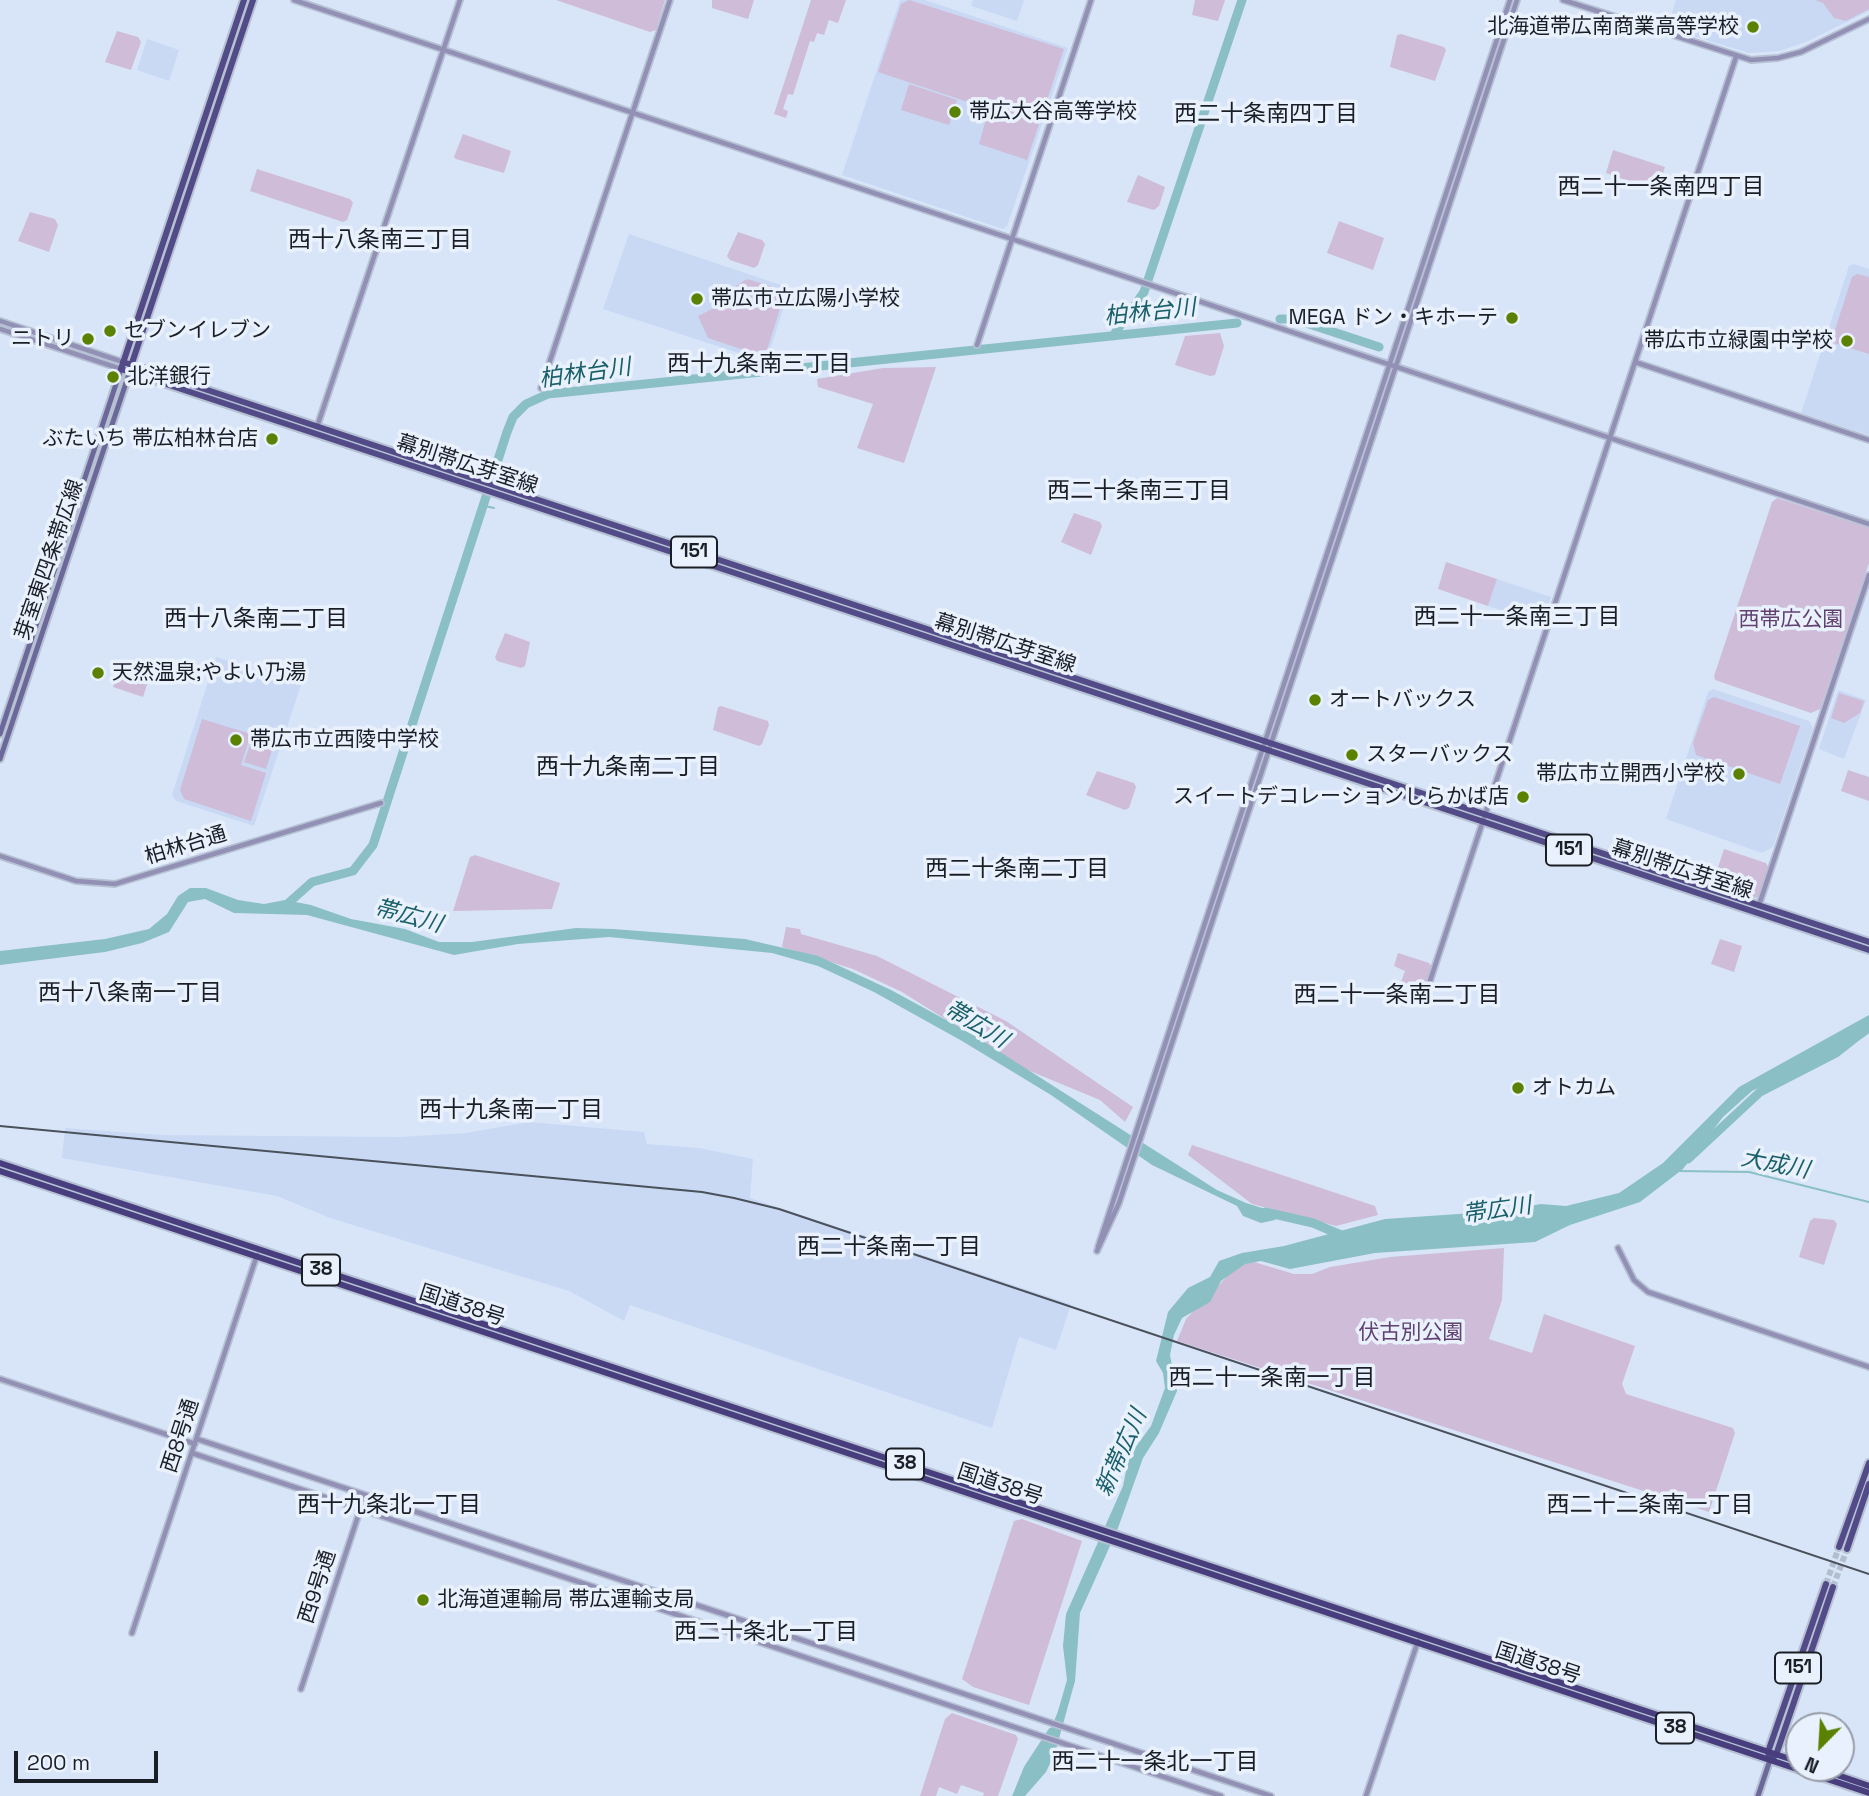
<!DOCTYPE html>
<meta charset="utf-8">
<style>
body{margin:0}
#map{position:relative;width:1869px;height:1796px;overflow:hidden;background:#d8e5f9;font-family:"Space Grotesk",sans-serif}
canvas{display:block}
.north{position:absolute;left:1785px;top:1712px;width:70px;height:70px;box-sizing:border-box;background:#eaf1fe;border:2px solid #979da8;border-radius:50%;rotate:204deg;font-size:19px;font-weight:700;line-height:28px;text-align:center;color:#1a1f26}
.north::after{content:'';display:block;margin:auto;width:24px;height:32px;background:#5a8100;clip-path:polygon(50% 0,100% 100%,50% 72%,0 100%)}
.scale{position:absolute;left:14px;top:1751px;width:144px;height:32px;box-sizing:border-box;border:4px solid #1a1f26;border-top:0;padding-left:9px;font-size:21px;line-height:24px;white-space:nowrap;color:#1a1f26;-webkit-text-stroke:5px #eaf1fe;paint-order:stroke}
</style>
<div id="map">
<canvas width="1869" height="1796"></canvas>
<div class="north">N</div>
<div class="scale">200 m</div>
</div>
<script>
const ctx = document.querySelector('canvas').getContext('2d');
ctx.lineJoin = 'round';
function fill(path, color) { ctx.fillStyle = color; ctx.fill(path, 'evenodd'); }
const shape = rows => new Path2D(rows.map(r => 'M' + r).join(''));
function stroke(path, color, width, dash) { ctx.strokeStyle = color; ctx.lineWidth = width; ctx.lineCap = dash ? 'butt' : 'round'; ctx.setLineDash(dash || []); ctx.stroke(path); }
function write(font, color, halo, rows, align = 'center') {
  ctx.font = font + ' "Space Grotesk","Noto Sans JP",sans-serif'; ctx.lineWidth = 7; ctx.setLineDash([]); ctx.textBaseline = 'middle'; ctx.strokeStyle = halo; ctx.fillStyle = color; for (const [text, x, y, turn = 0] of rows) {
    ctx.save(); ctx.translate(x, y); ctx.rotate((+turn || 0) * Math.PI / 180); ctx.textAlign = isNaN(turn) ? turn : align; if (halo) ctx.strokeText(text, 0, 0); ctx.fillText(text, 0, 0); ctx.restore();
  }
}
fill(shape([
 [900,0,925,0,1068,48,1007,226,1003,229,842,175],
 [973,0,1024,0,1017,21,971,6],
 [1676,0,1869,0,1869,11,1806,42,1779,51,1749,53,1670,29,1668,25],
 [147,39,179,50,169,81,137,70],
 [629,234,790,288,769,353,748,356,603,309],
 [1854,264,1869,269,1869,435,1801,413,1849,266],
 [1497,579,1551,597,1543,624,1488,606],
 [216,657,301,685,254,826,176,801,172,795],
 [1713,689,1809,721,1813,728,1773,847,1762,853,1666,819,1708,692],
 [1838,690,1866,700,1844,759,1819,749],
 [529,1122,644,1132,647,1144,699,1148,753,1159,750,1198,1071,1304,1056,1350,1019,1337,992,1428,630,1305,624,1321,569,1291,330,1218,277,1196,62,1158,65,1128,160,1135,399,1137,466,1133]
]), '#c9d9f4');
fill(shape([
 [556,0,665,0,656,30,650,32],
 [712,0,754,0,748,19,712,8],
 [811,0,846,0,838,23,829,20,824,35,817,33,814,42,810,41,793,95,788,94,783,109,788,111,786,118,774,114],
 [909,0,1064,49,1027,160,979,144,989,109,878,72,901,4],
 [1195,0,1225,0,1218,21,1192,15],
 [1815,0,1869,0,1869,9,1846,21,1834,18,1823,3],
 [117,31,138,37,141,42,131,70,105,62],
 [1401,34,1444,47,1446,50,1435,81,1390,67,1397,35],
 [909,84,957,100,949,125,901,110],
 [463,134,511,151,504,173,456,159,454,157],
 [1613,150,1665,167,1657,191,1606,173],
 [257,169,350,199,353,203,347,220,343,222,250,191],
 [1138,175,1165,187,1159,206,1154,210,1127,202],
 [30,212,55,219,58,225,49,252,18,241],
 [1339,221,1384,238,1373,270,1327,253],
 [738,232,762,240,765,244,758,265,754,268,730,260,727,256],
 [1857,274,1869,277,1869,354,1831,342,1852,277],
 [747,279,777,288,784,296,767,350,750,352,708,338,698,316,724,303,728,291],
 [1220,333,1224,346,1215,375,1210,376,1175,365,1185,336],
 [936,367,904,463,857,448,873,404,818,387,817,379,883,368],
 [1777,498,1869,528,1869,563,1820,709,1811,713,1715,680,1714,676,1772,502],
 [1074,513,1100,522,1102,526,1091,555,1061,542],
 [1446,562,1497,579,1488,606,1438,589],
 [505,633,530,642,525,666,521,668,497,661,495,657],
 [121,662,151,672,143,697,113,687],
 [1839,693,1864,701,1860,713,1844,723,1831,718],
 [1714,697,1800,726,1780,784,1696,755,1693,743,1708,700],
 [721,706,768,721,769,725,762,744,759,746,713,730,718,707],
 [202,719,251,734,241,765,266,773,251,821,184,799,180,790],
 [253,737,274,744,266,769,244,762],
 [1848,770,1869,777,1869,801,1841,791],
 [1097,771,1134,783,1136,787,1129,808,1125,810,1086,795],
 [1724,849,1766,863,1768,867,1758,897,1752,899,1712,886],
 [475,855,560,883,552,909,453,911,470,857],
 [786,927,800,929,801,934,877,956,1006,1021,1133,1107,1125,1122,1100,1100,1025,1069,902,992,853,969,782,947],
 [1720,939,1742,946,1734,972,1711,964],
 [1398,953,1429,963,1432,967,1424,989,1401,982,1405,971,1394,966],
 [1192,1145,1375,1206,1378,1215,1336,1226,1252,1204,1188,1155],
 [1814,1218,1834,1220,1837,1224,1824,1265,1799,1257,1810,1221],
 [1504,1248,1502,1300,1489,1339,1532,1353,1544,1314,1635,1346,1622,1384,1626,1394,1733,1428,1735,1433,1709,1512,1177,1341,1186,1319,1244,1259,1294,1274,1312,1274,1330,1267,1390,1257],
 [1022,1519,1082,1541,1029,1705,973,1687,962,1679,1014,1521],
 [952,1713,1016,1735,1018,1739,998,1796,983,1796,984,1793,961,1785,957,1794,939,1787,936,1796,920,1796,945,1719]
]), '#cebcd8');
fill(shape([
 [190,888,206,888,238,900,264,904,285,900,311,905,351,919,405,929,439,942,472,942,576,928,613,929,745,939,818,956,891,990,970,1033,1217,1190,1246,1203,1278,1213,1275,1220,1261,1223,1243,1216,1237,1206,1152,1165,1051,1095,962,1041,874,992,818,966,772,953,609,937,518,944,454,955,307,915,234,913,205,899,188,902,169,932,142,943,105,952,0,965,0,951,105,939,149,929,167,914,178,896],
 [1869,1015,1869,1033,1864,1037,1752,1091,1723,1117,1683,1169,1640,1202,1570,1225,1535,1242,1375,1253,1290,1269,1261,1261,1245,1264,1221,1281,1210,1302,1182,1318,1174,1335,1170,1355,1177,1391,1159,1433,1143,1458,1118,1528,1080,1613,1075,1681,1055,1753,1046,1772,1025,1796,1012,1796,1042,1753,1058,1711,1067,1680,1063,1646,1066,1614,1123,1486,1129,1456,1151,1426,1165,1388,1163,1373,1156,1361,1168,1312,1188,1288,1210,1277,1219,1261,1242,1253,1284,1246,1385,1219,1502,1211,1541,1204,1566,1206,1619,1193,1663,1163,1739,1087]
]), '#8bbfc6');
stroke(shape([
 [485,506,494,508],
 [1678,1171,1749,1172,1869,1202]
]), '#8bbfc6', 2);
stroke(shape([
 [1280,319,1294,319,1379,347],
 [1113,336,1144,292,1242,0],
 [285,906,312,882,353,871,373,845,507,432,513,417,526,404,548,394,1237,323],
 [1688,1159,1760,1092,1836,1053,1869,1027],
 [1265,1212,1313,1223,1348,1238],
 [1017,1796,1028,1769,1052,1732]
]), '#8bbfc6', 9);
stroke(shape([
 [1826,1584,1839,1547],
 [1833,1587,1847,1549]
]), '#b2bdcf', 6, [6, 3]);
const tertiary = shape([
 [294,0,1869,524],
 [1563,0,1751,60,1778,58,1801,52,1869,19],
 [0,321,123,362],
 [0,329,121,369],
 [977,345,1091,0],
 [1635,362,1869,440],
 [541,388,670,0],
 [317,427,460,0],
 [0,856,76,881,115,884,381,803],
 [1759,905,1869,575],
 [1424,999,1736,57],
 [1098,1247,1510,0],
 [1618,1248,1634,1280,1648,1292,1869,1367],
 [1097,1251,1119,1203,1517,0],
 [0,1379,195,1444],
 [197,1439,1271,1796],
 [192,1453,1221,1796],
 [132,1633,257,1255],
 [301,1689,365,1495],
 [1366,1796,1418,1641]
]);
const secondary = shape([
 [0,734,121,369],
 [0,759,130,371],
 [1758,1796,1770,1760]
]);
const primary = shape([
 [244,0,121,369,1869,950],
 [123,362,1869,942],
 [131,366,253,0],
 [1839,1547,1869,1463],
 [1847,1549,1869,1484],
 [1826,1584,1768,1752,1770,1760,1776,1755,1833,1587]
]);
const trunk = shape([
 [0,1163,1799,1762],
 [0,1171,1869,1793],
 [1817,1768,1869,1786]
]);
stroke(tertiary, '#b6c1d3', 8);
stroke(secondary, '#b6c1d3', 9);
stroke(primary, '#b6c1d3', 10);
stroke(trunk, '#b6c1d3', 10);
stroke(tertiary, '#9290b4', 4.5);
stroke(secondary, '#6c689a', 5);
stroke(primary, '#524b87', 6);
stroke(trunk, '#483e7e', 6);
stroke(shape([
 [0,1126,702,1192,734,1198,779,1209,1869,1574]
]), '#4a515b', 2);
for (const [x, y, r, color] of [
 [1753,27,7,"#5a8100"],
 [955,112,7,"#5a8100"],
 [697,299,7,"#5a8100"],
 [1512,318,7,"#5a8100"],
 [110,331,7,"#5a8100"],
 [88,339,7,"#5a8100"],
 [1847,341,7,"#5a8100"],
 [113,377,7,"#5a8100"],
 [272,439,7,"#5a8100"],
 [98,673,7,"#5a8100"],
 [1315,700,7,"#5a8100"],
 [236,740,7,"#5a8100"],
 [1352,755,7,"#5a8100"],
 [1739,774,7,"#5a8100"],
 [1523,797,7,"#5a8100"],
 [1518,1088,7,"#5a8100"],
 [423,1600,7,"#5a8100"]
]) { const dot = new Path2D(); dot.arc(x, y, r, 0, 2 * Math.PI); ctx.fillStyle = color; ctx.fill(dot); stroke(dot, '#eaf1fe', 2.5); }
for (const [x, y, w] of [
 [694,552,46],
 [1569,850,46],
 [321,1270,38],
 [905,1464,38],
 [1798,1668,46],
 [1675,1728,38]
]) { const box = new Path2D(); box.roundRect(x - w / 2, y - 15.5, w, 31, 5); ctx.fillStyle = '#eaf1fe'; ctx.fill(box); stroke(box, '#1a1f26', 2); }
write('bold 19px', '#1a1f26', null, [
 ["151",694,552],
 ["151",1569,850],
 ["38",321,1270],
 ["38",905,1464],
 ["151",1798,1668],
 ["38",1675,1728]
]);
write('21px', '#1a1f26', '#eaf1fe', [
 ["北海道帯広南商業高等学校",1739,27,"right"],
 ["帯広大谷高等学校",969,112],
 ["帯広市立広陽小学校",711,299],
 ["MEGA ドン・キホーテ",1498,318,"right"],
 ["セブンイレブン",124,331],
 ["ニトリ",74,339,"right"],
 ["帯広市立緑園中学校",1833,341,"right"],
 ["北洋銀行",127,377],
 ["ぶたいち 帯広柏林台店",258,439,"right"],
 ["天然温泉;やよい乃湯",112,673],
 ["オートバックス",1329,700],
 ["帯広市立西陵中学校",250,740],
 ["スターバックス",1366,755],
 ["帯広市立開西小学校",1725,774,"right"],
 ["スイートデコレーションしらかば店",1509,797,"right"],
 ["オトカム",1532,1088],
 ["北海道運輸局 帯広運輸支局",437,1600]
], 'left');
write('21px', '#1a1f26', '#eaf1fe', [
 ["幕別帯広芽室線",467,465,18],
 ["芽室東四条帯広線",50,560,-71],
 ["幕別帯広芽室線",1005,644,18],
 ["柏林台通",186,846,-17],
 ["幕別帯広芽室線",1682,870,18],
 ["国道38号",462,1306,18],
 ["西8号通",181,1436,-72],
 ["国道38号",1000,1485,18],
 ["西9号通",318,1587,-72],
 ["国道38号",1538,1664,18]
]);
write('21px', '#614170', '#eaf1fe', [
 ["西帯広公園",1791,620],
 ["伏古別公園",1411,1333]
]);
write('23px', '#1a1f26', '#eaf1fe', [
 ["西二十条南四丁目",1266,115],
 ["西二十一条南四丁目",1661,188],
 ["西十八条南三丁目",380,241],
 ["西十九条南三丁目",759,365],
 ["西二十条南三丁目",1139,492],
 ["西二十一条南三丁目",1517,618],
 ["西十八条南二丁目",256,620],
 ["西十九条南二丁目",628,768],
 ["西二十条南二丁目",1017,870],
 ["西十八条南一丁目",130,994],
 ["西二十一条南二丁目",1397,996],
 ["西十九条南一丁目",511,1111],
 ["西二十条南一丁目",889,1248],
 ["西二十一条南一丁目",1272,1379],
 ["西十九条北一丁目",389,1506],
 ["西二十二条南一丁目",1650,1506],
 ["西二十条北一丁目",766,1633],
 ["西二十一条北一丁目",1155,1763]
]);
write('italic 23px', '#1a6069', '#eaf1fe', [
 ["柏林台川",1150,313,-6],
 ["柏林台川",585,374,-8],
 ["帯広川",408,917,15],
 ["帯広川",976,1025,31],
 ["大成川",1775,1165,11],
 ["帯広川",1497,1211,-8],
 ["新帯広川",1122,1453,-66]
]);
</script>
